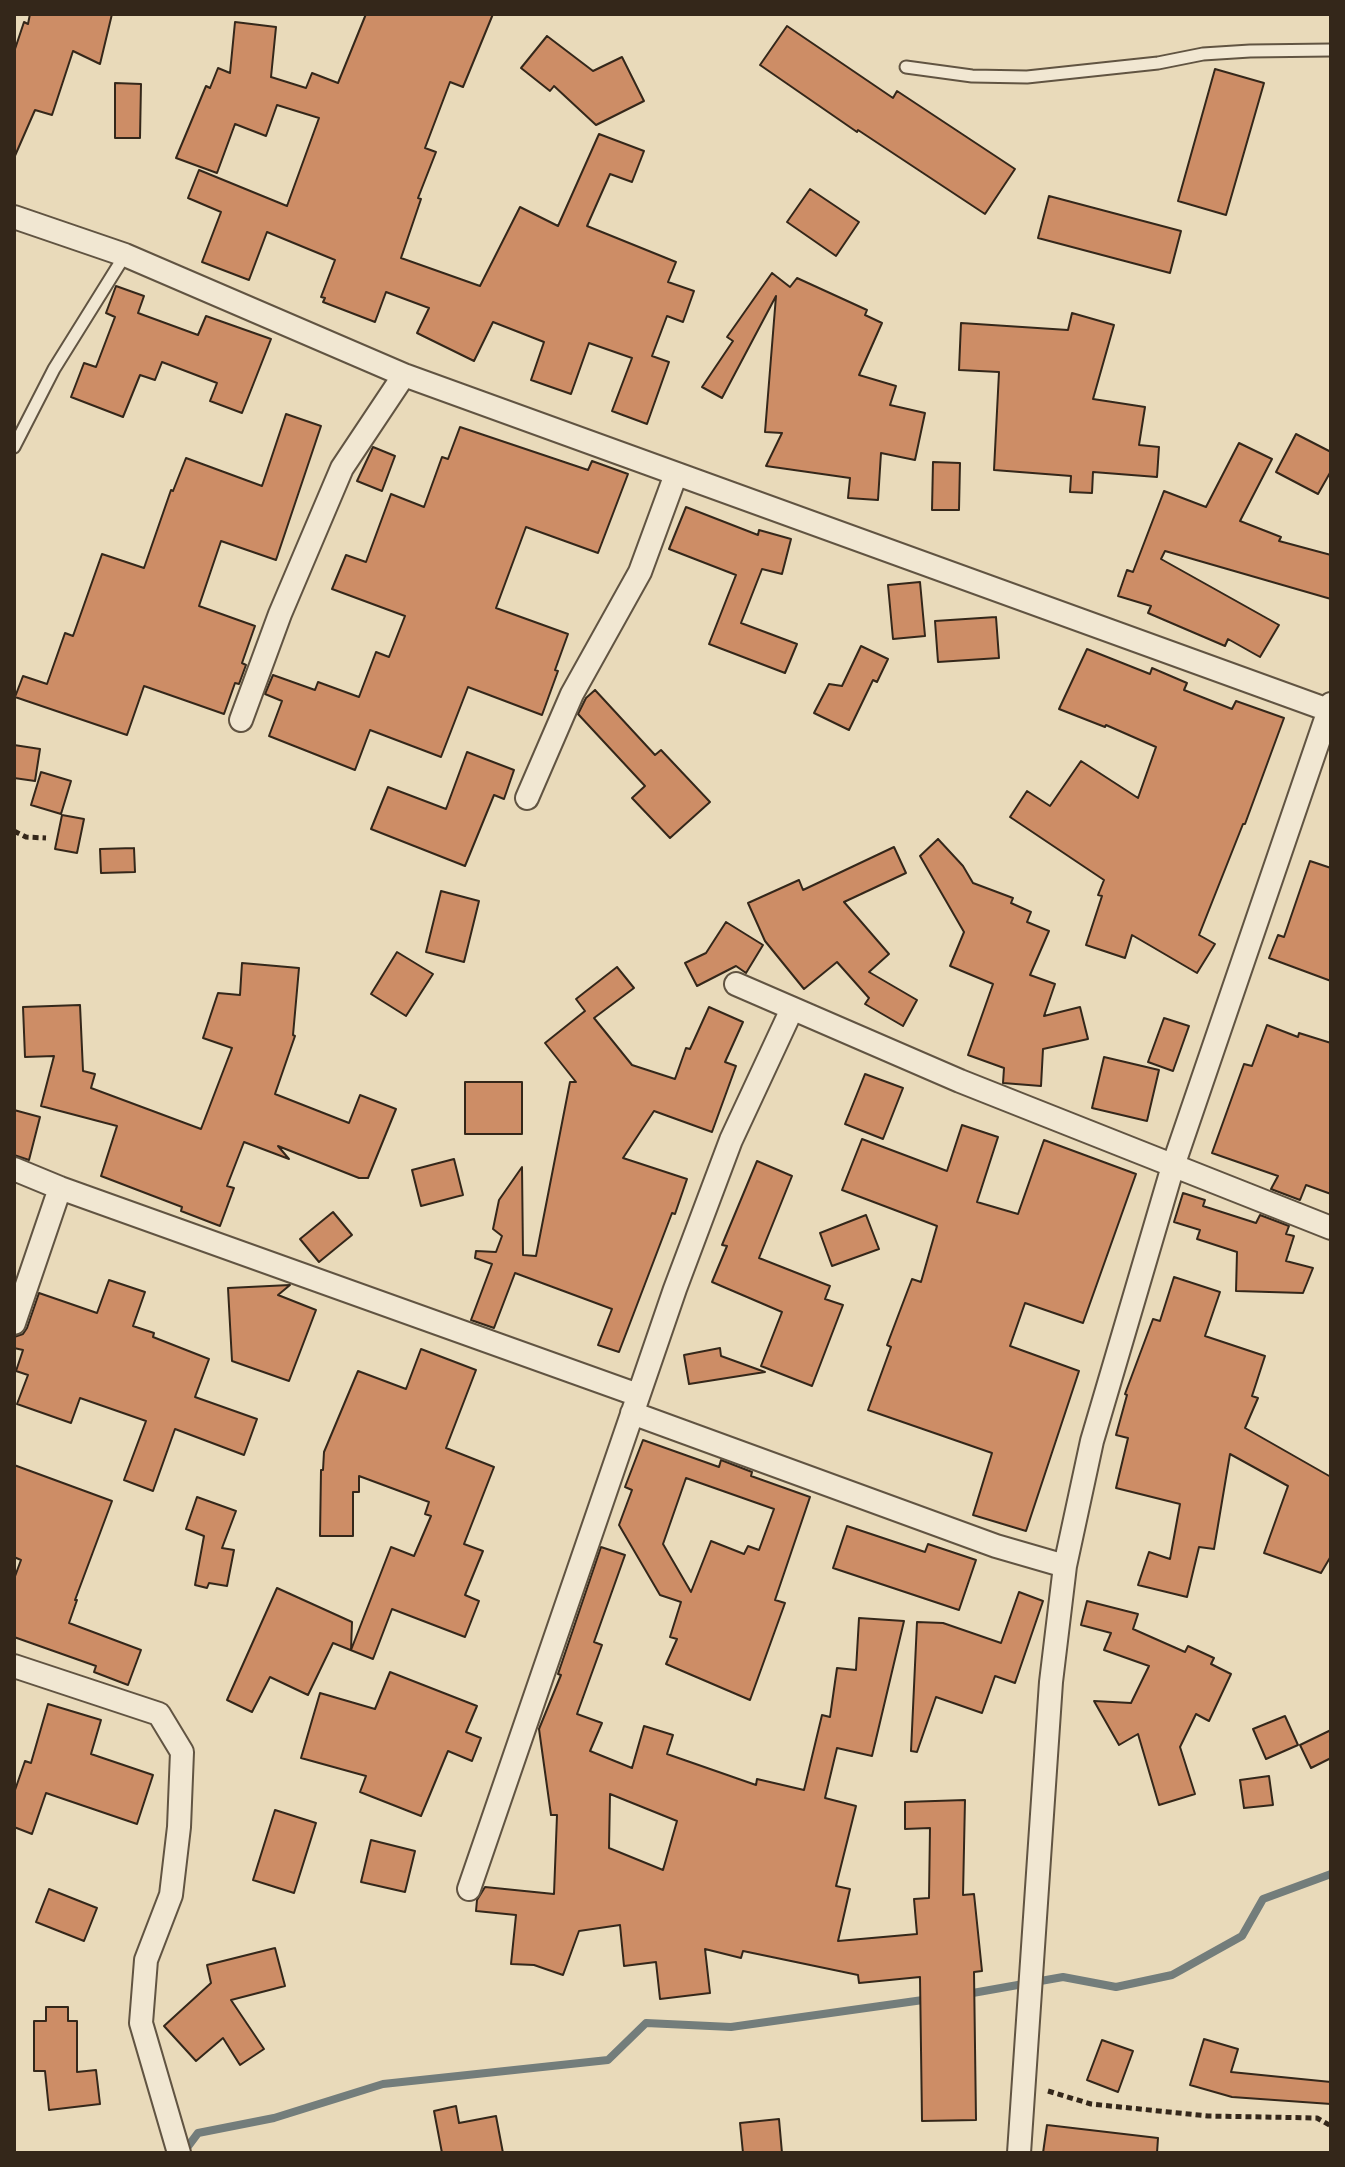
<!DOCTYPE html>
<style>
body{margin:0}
#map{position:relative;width:1345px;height:2167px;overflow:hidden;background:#e9daba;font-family:"IM FELL DW Pica",serif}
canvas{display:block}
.frame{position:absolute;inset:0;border:16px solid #34271a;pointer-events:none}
</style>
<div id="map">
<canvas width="1345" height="2167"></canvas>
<div class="frame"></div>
</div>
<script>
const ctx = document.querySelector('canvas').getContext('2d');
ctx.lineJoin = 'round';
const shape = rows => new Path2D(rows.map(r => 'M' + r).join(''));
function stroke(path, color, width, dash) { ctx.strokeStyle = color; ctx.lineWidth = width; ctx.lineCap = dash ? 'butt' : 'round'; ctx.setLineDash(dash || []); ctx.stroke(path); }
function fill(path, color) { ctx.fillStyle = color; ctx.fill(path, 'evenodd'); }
stroke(shape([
 [967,1994,1063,1977,1116,1987,1172,1975,1242,1936,1263,1899,1331,1874],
 [183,2153,198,2133,274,2118,383,2084,608,2060,646,2023,731,2027,930,1999]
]), '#737d7b', 8);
const building = shape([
 [30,14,112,14,100,64,73,51,52,115,35,110,14,158,14,52,24,22,28,24,30,14],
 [366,14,493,14,463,87,450,82,425,148,436,152,418,198,421,199,401,258,480,286,520,207,558,226,599,134,644,151,632,182,610,174,587,226,676,262,668,282,694,291,683,322,667,316,652,356,669,362,647,424,612,411,632,358,589,343,571,394,531,380,544,342,493,322,474,361,417,333,429,308,386,292,375,322,323,302,325,298,321,297,335,260,267,232,249,280,202,262,221,212,188,198,199,170,287,206,319,118,277,105,266,136,235,124,217,173,176,158,206,86,210,88,218,68,230,73,235,22,276,27,271,77,306,88,312,73,338,83,366,14],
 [787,26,893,98,897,91,1015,169,985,214,858,130,857,132,760,65,787,26],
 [547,36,593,71,622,57,644,101,596,125,554,86,550,91,521,68,547,36],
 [1215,69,1264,83,1226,215,1178,201,1215,69],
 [115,83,141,84,140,138,115,138,115,83],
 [810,189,859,222,836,256,787,222,810,189],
 [1049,196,1181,231,1170,273,1038,238,1049,196],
 [772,273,790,287,797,278,867,310,865,315,882,323,859,375,896,386,890,405,925,413,915,460,881,453,878,500,848,498,850,478,766,466,782,433,765,432,776,296,722,398,702,387,733,341,727,337,772,273],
 [116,286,144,296,138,313,198,335,206,316,271,339,242,413,210,401,217,383,162,362,155,380,140,375,123,417,71,397,84,363,96,367,115,317,106,313,116,286],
 [1072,313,1114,325,1093,399,1145,407,1139,445,1159,447,1157,477,1093,472,1092,493,1070,492,1071,476,994,470,999,372,959,370,961,323,1068,330,1072,313],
 [286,414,321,426,276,560,221,541,199,606,255,626,242,663,246,665,239,684,235,683,224,714,144,686,127,735,15,697,23,676,47,684,65,633,73,636,102,554,144,568,171,490,173,491,186,458,262,486,286,414],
 [460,427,588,470,592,461,628,474,598,553,526,527,496,608,568,634,555,670,558,671,542,715,468,687,441,757,370,730,355,770,269,736,282,701,265,694,273,675,315,690,318,682,359,697,376,652,389,657,405,616,332,589,346,555,366,562,391,494,424,507,442,457,448,459,460,427],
 [1296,434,1331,452,1331,471,1318,494,1276,472,1296,434],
 [1239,443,1272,459,1240,521,1281,537,1279,541,1331,555,1331,599,1165,551,1161,559,1279,625,1260,657,1228,639,1225,646,1148,613,1151,606,1118,596,1127,570,1133,572,1164,491,1206,507,1239,443],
 [373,447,395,456,382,491,357,481,373,447],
 [933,462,960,463,959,510,932,510,933,462],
 [686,507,758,535,759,530,791,539,782,574,762,569,741,623,797,644,785,673,709,644,736,575,669,549,686,507],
 [920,582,925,636,893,639,888,585,920,582],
 [996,617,999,658,938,662,935,621,996,617],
 [861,646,888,659,877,682,873,680,849,730,814,713,829,684,842,686,861,646],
 [1087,649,1150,674,1152,668,1187,683,1184,690,1232,709,1236,701,1284,718,1245,824,1243,824,1199,935,1215,944,1197,973,1132,935,1125,958,1086,945,1102,896,1098,895,1104,880,1010,817,1027,791,1050,806,1081,761,1138,798,1156,747,1106,725,1105,727,1059,709,1087,649],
 [595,690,655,755,661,750,710,802,670,838,632,798,645,786,578,714,586,698,595,690],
 [14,745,40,749,35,781,14,778,14,745],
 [467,752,514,770,504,799,494,795,465,866,371,829,388,787,446,809,467,752],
 [41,772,71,781,61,814,31,805,41,772],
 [62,815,84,819,77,853,55,849,62,815],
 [938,839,963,866,973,883,1013,898,1011,903,1031,912,1027,922,1049,931,1030,975,1055,984,1044,1016,1080,1007,1088,1039,1043,1049,1041,1086,1003,1083,1004,1068,968,1055,993,984,950,966,964,932,920,856,938,839],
 [894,847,906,873,844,902,889,954,869,972,917,1000,903,1026,865,1004,869,998,837,962,804,989,765,941,748,903,799,880,803,890,894,847],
 [134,848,135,872,101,873,100,849,134,848],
 [1310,861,1331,868,1331,981,1269,958,1278,935,1284,937,1310,861],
 [441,891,479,901,464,962,426,952,441,891],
 [726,922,763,945,746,973,736,966,697,986,685,963,706,953,726,922],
 [397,952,433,974,406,1016,371,994,397,952],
 [242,963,299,968,293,1035,295,1036,275,1094,349,1123,360,1095,396,1109,368,1178,359,1178,278,1146,289,1159,244,1142,227,1186,234,1188,220,1226,181,1211,182,1207,101,1176,117,1126,41,1106,54,1056,25,1057,23,1007,80,1005,83,1071,95,1074,91,1088,201,1129,232,1048,203,1038,218,993,240,995,242,963],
 [617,967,634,988,594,1018,632,1065,675,1079,686,1048,690,1049,709,1007,743,1022,725,1062,736,1066,712,1132,654,1111,623,1158,687,1179,675,1214,672,1213,619,1352,598,1345,612,1309,515,1273,494,1328,471,1320,492,1264,475,1258,476,1251,496,1252,502,1236,493,1229,499,1200,522,1167,523,1255,536,1256,570,1082,576,1082,545,1043,585,1011,576,999,617,967],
 [1164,1018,1189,1026,1173,1071,1148,1062,1164,1018],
 [1267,1025,1298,1037,1299,1033,1331,1043,1331,1194,1306,1185,1300,1200,1271,1189,1278,1176,1212,1153,1244,1064,1252,1066,1267,1025],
 [1104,1057,1159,1070,1147,1121,1092,1108,1104,1057],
 [865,1074,903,1088,883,1139,845,1124,865,1074],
 [465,1082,522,1082,522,1134,465,1134,465,1082],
 [14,1110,40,1117,29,1160,14,1155,14,1110],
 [962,1125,998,1137,977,1202,1018,1214,1044,1140,1136,1174,1083,1323,1025,1303,1010,1346,1079,1371,1026,1531,973,1515,992,1453,868,1410,891,1347,887,1345,912,1279,921,1282,937,1226,842,1190,862,1139,947,1171,962,1125],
 [454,1159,463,1195,421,1206,412,1170,454,1159],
 [757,1161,792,1176,759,1258,830,1286,825,1299,843,1305,812,1386,761,1366,782,1312,712,1282,727,1246,722,1245,757,1161],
 [1183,1193,1205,1200,1203,1206,1256,1223,1260,1215,1289,1226,1286,1234,1294,1236,1286,1261,1313,1268,1303,1293,1236,1291,1237,1252,1197,1239,1200,1230,1174,1222,1183,1193],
 [333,1212,352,1235,319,1262,300,1239,333,1212],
 [866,1215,879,1249,832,1266,820,1233,866,1215],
 [1174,1277,1220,1292,1205,1336,1265,1356,1252,1396,1258,1398,1245,1428,1331,1477,1331,1556,1321,1573,1264,1553,1288,1486,1230,1454,1214,1549,1199,1547,1187,1597,1138,1585,1149,1552,1170,1559,1180,1504,1116,1488,1128,1438,1116,1435,1127,1395,1125,1394,1153,1319,1160,1321,1174,1277],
 [109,1280,145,1292,133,1326,154,1333,153,1337,209,1359,195,1397,257,1419,244,1455,175,1429,153,1491,124,1480,146,1421,80,1398,71,1423,17,1404,28,1375,16,1371,23,1350,14,1348,14,1337,23,1334,27,1328,39,1293,97,1313,109,1280],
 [290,1285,278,1295,316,1310,289,1381,232,1361,228,1288,290,1285],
 [720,1348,721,1356,765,1372,689,1384,684,1355,720,1348],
 [421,1349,476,1370,446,1448,494,1467,464,1544,483,1551,465,1595,479,1601,465,1637,392,1609,373,1659,333,1643,308,1695,270,1677,252,1712,227,1700,277,1588,352,1622,351,1650,391,1547,414,1556,431,1516,425,1514,429,1502,359,1476,359,1492,353,1492,353,1536,320,1536,321,1470,323,1470,324,1452,358,1371,406,1389,421,1349],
 [643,1440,719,1467,721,1460,752,1472,751,1476,810,1497,775,1600,785,1603,750,1700,666,1664,677,1639,670,1637,681,1602,660,1595,619,1525,632,1490,625,1487,643,1440],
 [686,1478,774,1509,759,1550,748,1546,744,1554,711,1541,691,1592,663,1544,686,1478],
 [14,1465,112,1501,75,1600,77,1600,69,1623,141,1650,128,1685,94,1672,96,1666,14,1637,14,1579,21,1560,14,1557,14,1465],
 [197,1497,236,1511,222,1548,234,1550,227,1586,209,1583,207,1588,195,1585,204,1536,186,1529,197,1497],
 [847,1526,925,1552,928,1544,976,1560,959,1610,833,1568,847,1526],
 [601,1547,625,1555,594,1642,602,1645,577,1714,602,1723,590,1751,632,1768,644,1726,673,1735,667,1754,756,1785,757,1779,804,1790,822,1715,830,1717,837,1668,856,1670,859,1618,904,1621,872,1756,837,1748,825,1798,856,1806,836,1886,850,1889,838,1941,917,1934,914,1899,929,1898,930,1828,905,1829,905,1802,965,1800,963,1895,974,1894,982,1971,974,1972,976,2120,922,2121,920,1977,859,1983,858,1975,743,1951,741,1958,705,1949,710,1993,660,1999,656,1962,624,1966,620,1925,579,1931,563,1975,534,1965,511,1964,516,1915,476,1911,477,1900,485,1887,554,1894,557,1815,551,1815,539,1729,561,1675,558,1674,601,1547],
 [610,1794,677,1821,663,1870,609,1848,610,1794],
 [1019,1592,1043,1601,1015,1683,995,1676,982,1713,936,1697,917,1752,911,1751,917,1622,943,1623,1001,1643,1019,1592],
 [1087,1601,1138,1614,1133,1629,1185,1652,1188,1646,1214,1658,1211,1664,1231,1674,1209,1721,1196,1714,1180,1747,1195,1794,1159,1805,1138,1734,1119,1745,1094,1701,1131,1703,1149,1666,1104,1650,1111,1633,1081,1625,1087,1601],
 [390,1672,477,1706,466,1732,481,1738,472,1761,448,1751,421,1816,360,1792,366,1776,301,1758,320,1693,375,1709,390,1672],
 [48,1704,101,1720,91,1754,153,1775,137,1824,46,1793,32,1834,14,1827,14,1793,25,1761,31,1763,48,1704],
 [1285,1716,1298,1745,1266,1759,1253,1729,1285,1716],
 [1331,1730,1331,1758,1311,1768,1300,1745,1331,1730],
 [1269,1776,1273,1805,1244,1808,1240,1780,1269,1776],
 [275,1810,316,1823,294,1893,253,1880,275,1810],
 [371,1840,415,1851,405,1892,361,1882,371,1840],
 [49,1889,97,1908,84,1941,36,1922,49,1889],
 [275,1948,285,1986,231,2000,264,2049,240,2065,223,2038,196,2061,164,2026,211,1983,207,1965,275,1948],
 [46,2007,68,2007,68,2021,77,2021,77,2072,96,2070,100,2104,49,2110,45,2071,34,2071,34,2021,46,2021,46,2007],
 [1204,2039,1238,2049,1231,2072,1331,2082,1331,2104,1232,2097,1190,2085,1204,2039],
 [1102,2040,1133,2051,1118,2092,1087,2080,1102,2040],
 [456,2106,459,2123,496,2116,503,2153,442,2153,434,2111,456,2106],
 [779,2119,782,2153,743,2153,740,2123,779,2119],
 [1047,2125,1158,2138,1157,2153,1043,2153,1047,2125]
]);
fill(building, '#cd8d66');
stroke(building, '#34271a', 2);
const lane = shape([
 [906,67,972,76,1027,77,1158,63,1203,54,1250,51,1331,50],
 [14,447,54,369,125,255]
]);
const street = shape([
 [14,217,125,255,404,375,1331,711],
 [241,720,280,614,342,468,404,375],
 [527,798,572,694,640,572,676,474],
 [736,984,960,1081,1331,1228],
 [14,1169,60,1188,638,1395],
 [14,1323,60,1188],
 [632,1413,996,1546,1065,1566],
 [14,1666,159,1714,182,1752,179,1827,171,1895,146,1960,141,2023,179,2153],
 [469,1889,675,1289,731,1140,792,1009],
 [1019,2153,1051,1682,1065,1566,1092,1441,1173,1166,1331,704]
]);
stroke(lane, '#615442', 15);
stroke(street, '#615442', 26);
stroke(shape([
 [14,831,26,837,46,838],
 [1048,2091,1091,2104,1208,2116,1317,2118,1331,2126]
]), '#34271a', 5, [6, 4]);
stroke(lane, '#f1e7d2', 11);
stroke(street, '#f1e7d2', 22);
</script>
